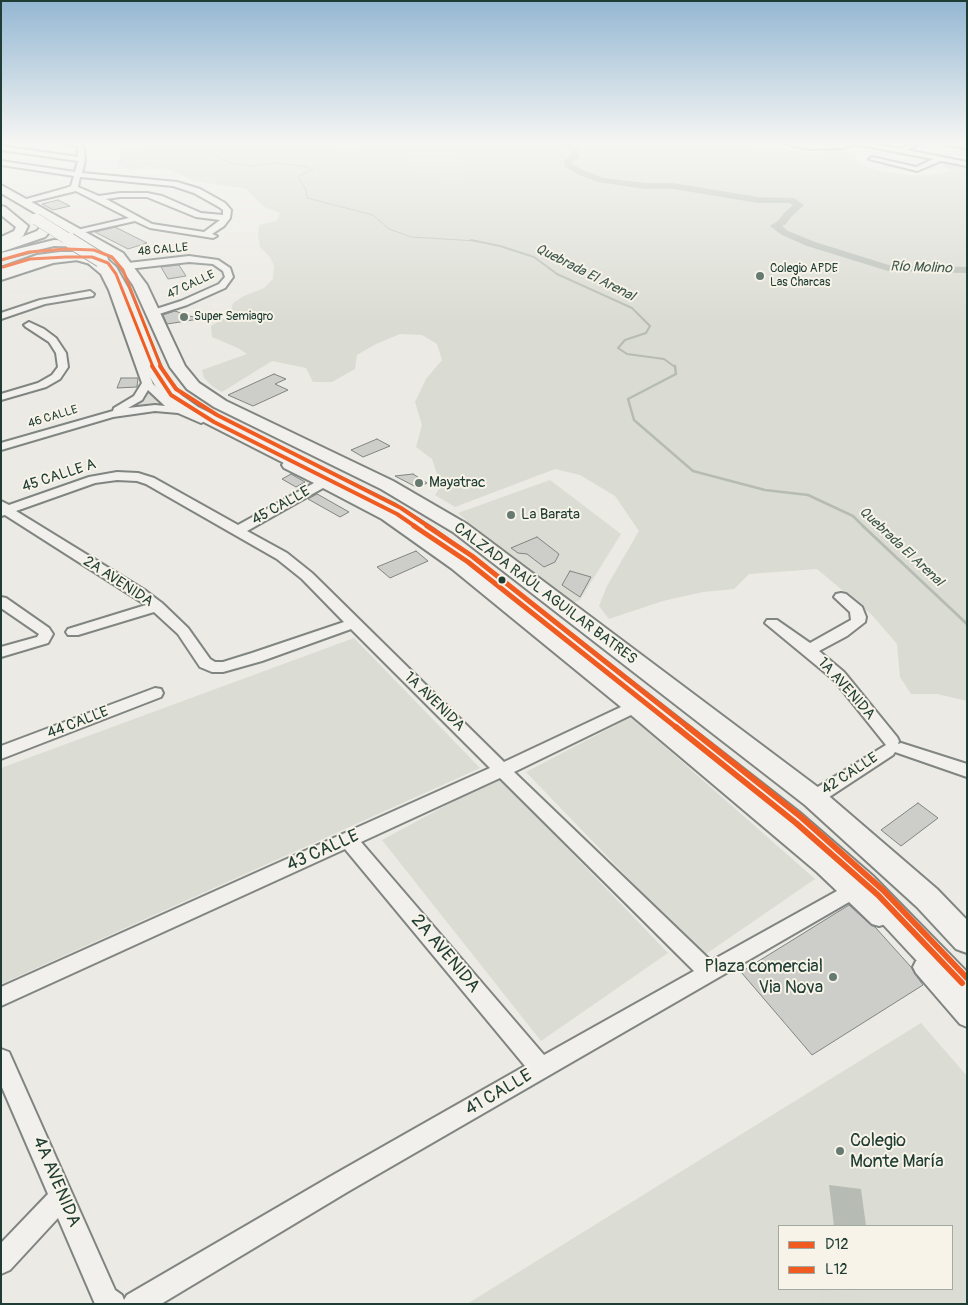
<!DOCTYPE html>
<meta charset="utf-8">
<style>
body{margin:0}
#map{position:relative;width:968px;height:1305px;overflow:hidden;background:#ebeae4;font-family:Pangolin,sans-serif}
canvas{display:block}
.frame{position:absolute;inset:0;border:2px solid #1f3d34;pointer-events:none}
.legend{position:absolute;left:778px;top:1225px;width:175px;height:65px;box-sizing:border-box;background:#f7f3e8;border:1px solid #a1aaa0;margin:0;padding:6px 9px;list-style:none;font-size:15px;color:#1f3d34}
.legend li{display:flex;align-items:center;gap:10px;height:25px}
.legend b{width:25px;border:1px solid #a1aaa0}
</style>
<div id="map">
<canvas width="968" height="1305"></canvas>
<div class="frame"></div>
<ul class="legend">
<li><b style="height:6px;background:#f05b22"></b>D12</li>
<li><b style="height:6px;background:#f05b22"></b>L12</li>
</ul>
</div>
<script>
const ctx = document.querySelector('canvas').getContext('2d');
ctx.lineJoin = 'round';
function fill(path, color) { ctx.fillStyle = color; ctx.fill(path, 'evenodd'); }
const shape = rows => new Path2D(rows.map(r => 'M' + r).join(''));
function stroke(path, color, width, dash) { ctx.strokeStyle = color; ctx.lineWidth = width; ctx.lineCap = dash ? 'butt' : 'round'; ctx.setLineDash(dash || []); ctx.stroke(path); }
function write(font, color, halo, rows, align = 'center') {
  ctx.font = font + ' Pangolin,sans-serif'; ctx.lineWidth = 4; ctx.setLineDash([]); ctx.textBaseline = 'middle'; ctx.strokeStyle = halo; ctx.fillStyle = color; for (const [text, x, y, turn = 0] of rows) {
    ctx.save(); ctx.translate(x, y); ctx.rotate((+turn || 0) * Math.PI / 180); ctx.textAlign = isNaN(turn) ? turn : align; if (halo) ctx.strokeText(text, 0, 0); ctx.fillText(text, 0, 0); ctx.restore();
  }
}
fill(shape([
 [392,141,453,141,457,147,466,180,424,174,416,170,414,158,404,142],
 [550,480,621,534,580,600,563,607,458,513],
 [354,638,480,768,1,984,1,768],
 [631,717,815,879,703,956,526,772],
 [499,777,668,953,541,1041,382,840],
 [921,1023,967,1076,967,1304,467,1304],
 [779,1226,952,1226,952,1289,779,1289]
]), '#dbdcd3');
fill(shape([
 [141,141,325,141,329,144,353,147,370,141,404,142,414,158,416,169,424,174,465,180,457,147,453,141,733,141,801,152,818,153,825,150,842,150,854,154,858,163,877,170,907,175,929,175,953,171,942,166,947,163,967,167,967,701,937,694,911,694,900,677,897,644,873,616,817,569,749,574,734,589,703,592,663,601,609,619,599,606,607,586,639,531,615,496,580,475,555,469,455,507,435,495,441,486,432,459,416,447,422,425,415,402,426,379,442,360,437,344,422,335,400,334,376,344,357,355,355,369,332,382,313,382,306,368,272,361,222,392,213,387,204,378,202,370,247,354,238,348,212,337,211,326,230,315,233,303,244,296,264,288,273,279,274,266,270,257,260,247,258,235,259,225,277,221,280,213,264,207,246,189,194,181,170,170,149,167,131,170,118,165,120,150,140,149],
 [409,142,430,144,438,150,421,153,413,152,407,143],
 [147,388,173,408,112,414],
 [819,1289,864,1297,865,1304,820,1304]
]), '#dadbd2');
fill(shape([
 [829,1185,861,1189,866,1226,834,1226]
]), '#b6bcb4');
stroke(shape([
 [193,141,198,148,234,164,253,166,278,163,307,167,313,170,298,176,306,190,307,198,373,215,389,229,411,237,477,241]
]), '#b6bcb4', 1);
stroke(shape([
 [471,240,500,246,534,257,557,274,632,308,650,326,646,333,625,340,618,348,627,354,664,359,675,367]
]), '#b6bcb4', 2);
stroke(shape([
 [675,366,676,374,628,399,634,420,693,471,765,490,808,495,853,516,864,527]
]), '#b6bcb4', 2.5);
stroke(shape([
 [863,526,967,624]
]), '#b6bcb4', 3);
fill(shape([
 [551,141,562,141,578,147,579,157,571,163,583,170,603,178,645,183,673,183,758,197,794,198,804,205,791,217,786,224,782,226,788,231,815,242,889,265,967,267,967,273,888,271,807,246,782,235,770,226,779,220,784,213,793,205,789,203,758,203,673,189,645,189,598,182,577,174,564,166,564,160,571,156,571,150,551,141]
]), '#b6bcb4');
const building = shape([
 [58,200,70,206,53,210,42,204,58,200],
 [115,227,147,243,128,249,95,232,115,227],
 [179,265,186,276,168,279,161,267,179,265],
 [175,311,199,319,167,324,163,315,175,311],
 [274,374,286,379,275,384,288,390,253,406,228,395,274,374],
 [121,378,138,378,137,387,117,388,121,378],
 [377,439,390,446,363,457,351,450,377,439],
 [291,474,305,482,296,487,282,479,291,474],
 [413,474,427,483,418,488,395,476,413,474],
 [317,494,319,495,349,512,340,517,308,499,317,494],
 [537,537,559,554,555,562,544,567,527,554,518,553,511,548,537,537],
 [416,551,428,561,390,578,377,567,416,551],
 [570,571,591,577,580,597,562,585,570,571],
 [918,803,938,818,901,846,881,830,918,803],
 [849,905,871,925,875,927,911,967,915,974,923,985,812,1055,741,972,849,905]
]);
fill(building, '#cdceca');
stroke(building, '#808581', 1);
const minor = shape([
 [50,141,83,141,85,160,82,173,177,182,200,189,225,203,231,210,230,218,224,226,212,234,217,236,213,238,150,228,135,221,77,234,77,230,129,218,76,191,23,204,23,200,66,188,71,186,74,176,1,165,1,161,75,172,78,161,1,150,1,146,78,157,77,146,50,141],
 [80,177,173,186,194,193,219,207,223,210,223,215,201,213,162,196,147,193,120,193,99,196,78,187,80,177],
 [120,197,147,197,196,217,220,220,204,232,152,224,106,199,120,197],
 [781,141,812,145,842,144,848,142,847,141,859,141,901,149,915,141,923,141,907,150,967,162,967,166,941,161,917,171,869,159,872,157,916,167,933,159,855,144,843,148,812,149,793,146,781,141],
 [933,141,946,141,967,145,967,149,933,141],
 [189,256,218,260,230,268,233,277,225,288,187,305,156,315,150,315,150,311,181,301,219,284,225,277,223,271,213,264,189,262,128,269,124,266,128,263,189,256],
 [89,260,95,260,109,273,153,384,172,401,207,420,201,423,178,413,155,411,113,417,1,450,1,443,113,411,114,408,134,396,142,383,109,290,101,274,89,264,89,260],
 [148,390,165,406,155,405,128,408,142,400,148,390],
 [90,291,94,294,93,296,45,304,1,319,1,313,40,300,90,291],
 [29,322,44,329,56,338,66,353,68,367,60,379,46,387,1,400,1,394,38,383,52,375,58,367,56,353,49,342,26,327,24,325,29,322],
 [288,461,390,513,461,562,634,700,640,698,646,700,648,704,644,709,853,882,858,880,865,882,867,888,865,893,886,912,889,918,886,924,879,926,872,924,849,902,349,1191,161,1304,95,1304,58,1218,10,1270,1,1274,1,1243,48,1194,1,1085,1,1049,9,1052,115,1290,122,1295,124,1300,127,1295,333,1175,525,1066,345,849,1,1006,1,987,490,768,351,629,262,661,223,672,212,672,200,667,178,634,154,612,78,635,68,635,66,632,68,629,146,605,5,515,1,516,1,501,9,505,89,477,117,472,138,473,154,478,238,525,314,483,284,468,282,465,284,462,288,461],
 [117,480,137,481,146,484,277,559,302,579,344,622,252,653,223,662,215,662,210,659,188,628,162,603,146,591,16,511,95,483,117,480],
 [323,488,382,519,451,568,621,707,504,762,312,573,287,553,247,531,323,488],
 [631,715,817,872,837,891,711,961,514,772,631,715],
 [500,778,694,971,544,1055,361,842,500,778],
 [841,593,846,594,862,607,866,617,865,622,847,636,819,651,844,672,897,737,899,741,898,744,901,743,967,764,967,777,895,752,893,755,820,803,814,805,808,803,805,798,808,793,886,745,834,680,765,623,767,620,777,620,810,643,851,620,850,612,834,597,836,594,841,593],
 [1,597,6,598,49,628,53,634,48,643,1,657,1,647,37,637,39,634,1,608,1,597],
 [155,688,161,689,163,693,161,697,1,759,1,746,155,688],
 [923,958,930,961,967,1001,967,1027,960,1024,916,973,913,967,916,961,923,958]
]);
const major = shape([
 [54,240,89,241,94,244,89,247,54,246,1,259,1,253,54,240],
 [74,255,78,256,80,258,78,260,53,263,1,280,1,273,48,258,74,255]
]);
const highway = shape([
 [1,185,123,253,147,285,185,366,199,383,226,401,393,481,467,524,823,791,937,889,967,920,967,953,956,949,917,907,805,805,453,532,381,489,214,407,187,389,170,367,133,285,115,259,56,225,45,237,1,252,1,237,14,231,16,227,1,215,1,206,5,207,28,226,23,236,19,238,37,231,47,220,1,193,1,185],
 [60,252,77,252,96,258,105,257,116,267,128,288,163,372,181,395,198,407,394,504,433,529,468,554,799,812,873,876,967,972,967,1007,956,1003,853,892,781,826,454,562,380,512,186,413,169,401,156,387,147,372,114,288,101,267,76,260,60,260,43,262,1,276,1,268,37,255,60,252]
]);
stroke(minor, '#808581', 4);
stroke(major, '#808581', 4);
stroke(highway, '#808581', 4);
fill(minor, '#f1f0ec');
fill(major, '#f1f0ec');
fill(highway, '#f1f0ec');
const highwayBridgeFar1 = shape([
 [36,219,71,241]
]);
const highwayBridge = shape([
 [69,240,101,260]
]);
stroke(highwayBridgeFar1, '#808581', 12, []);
stroke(highwayBridge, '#808581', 16, []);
stroke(highwayBridgeFar1, '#f1f0ec', 11);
stroke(highwayBridge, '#f1f0ec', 14);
stroke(shape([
 [1,260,29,252,66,249,94,250,112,257,123,270,161,367]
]), '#f05b22', 3);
stroke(shape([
 [160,366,176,389,217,415,401,508,429,527]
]), '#f05b22', 4);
stroke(shape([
 [427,526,472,556,689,728]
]), '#f05b22', 5);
stroke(shape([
 [688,727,801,817,883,890,967,978]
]), '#f05b22', 6);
stroke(shape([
 [3,267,30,259,66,257,92,257,108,263,116,274,153,367]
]), '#f05b22', 3);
stroke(shape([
 [152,366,171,395,214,422,397,514,416,527]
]), '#f05b22', 4);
stroke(shape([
 [414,526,468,562,677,728]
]), '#f05b22', 5);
stroke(shape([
 [676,727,796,823,878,895,962,983]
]), '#f05b22', 6);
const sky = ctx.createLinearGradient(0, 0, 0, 324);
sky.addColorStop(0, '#94b7d3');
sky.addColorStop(0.44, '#f6f6f3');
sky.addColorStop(1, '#f6f6f300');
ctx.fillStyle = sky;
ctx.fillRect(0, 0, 968, 324);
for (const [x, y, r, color] of [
 [760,276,5,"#667a72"],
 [184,317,5,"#667a72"],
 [419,483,5,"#667a72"],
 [511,515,5,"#667a72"],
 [502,580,4.5,"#1f3d34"],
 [833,977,5,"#667a72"],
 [840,1151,5,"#667a72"]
]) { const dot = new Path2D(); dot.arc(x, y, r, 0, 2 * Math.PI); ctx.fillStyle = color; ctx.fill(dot); stroke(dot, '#f7f3e8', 2); }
write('12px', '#1f3d34', '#f7f3e8', [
 ["48 CALLE",163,250,-5],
 ["47 CALLE",191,285,-25],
 ["46 CALLE",53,417,-17]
]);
write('12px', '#1f3d34', '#f7f3e8', [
 ["Colegio APDE",770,269],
 ["Las Charcas",770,283],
 ["Super Semiagro",194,317]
], 'left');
write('italic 14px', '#3f584f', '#f7f3e8', [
 ["Río Molino",921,268,2],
 ["Quebrada El Arenal",585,273,27],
 ["Quebrada El Arenal",901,547,43]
]);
write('15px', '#1f3d34', '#f7f3e8', [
 ["45 CALLE A",59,476,-18],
 ["45 CALLE",281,506,-29],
 ["2A AVENIDA",118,582,33],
 ["CALZADA RAÚL AGUILAR BATRES",545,594,37],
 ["1A AVENIDA",846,689,48],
 ["1A AVENIDA",434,702,44],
 ["44 CALLE",78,723,-21],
 ["42 CALLE",850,774,-33]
]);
write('15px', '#1f3d34', '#f7f3e8', [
 ["Mayatrac",429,483],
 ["La Barata",521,515]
], 'left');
write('18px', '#1f3d34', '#f7f3e8', [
 ["43 CALLE",323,851,-24],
 ["2A AVENIDA",445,954,50],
 ["41 CALLE",499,1093,-30],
 ["4A AVENIDA",56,1182,67]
]);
write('18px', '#1f3d34', '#f7f3e8', [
 ["Plaza comercial",823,967],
 ["Via Nova",823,988],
 ["Colegio",850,1141,"left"],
 ["Monte María",850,1162,"left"]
], 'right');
</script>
